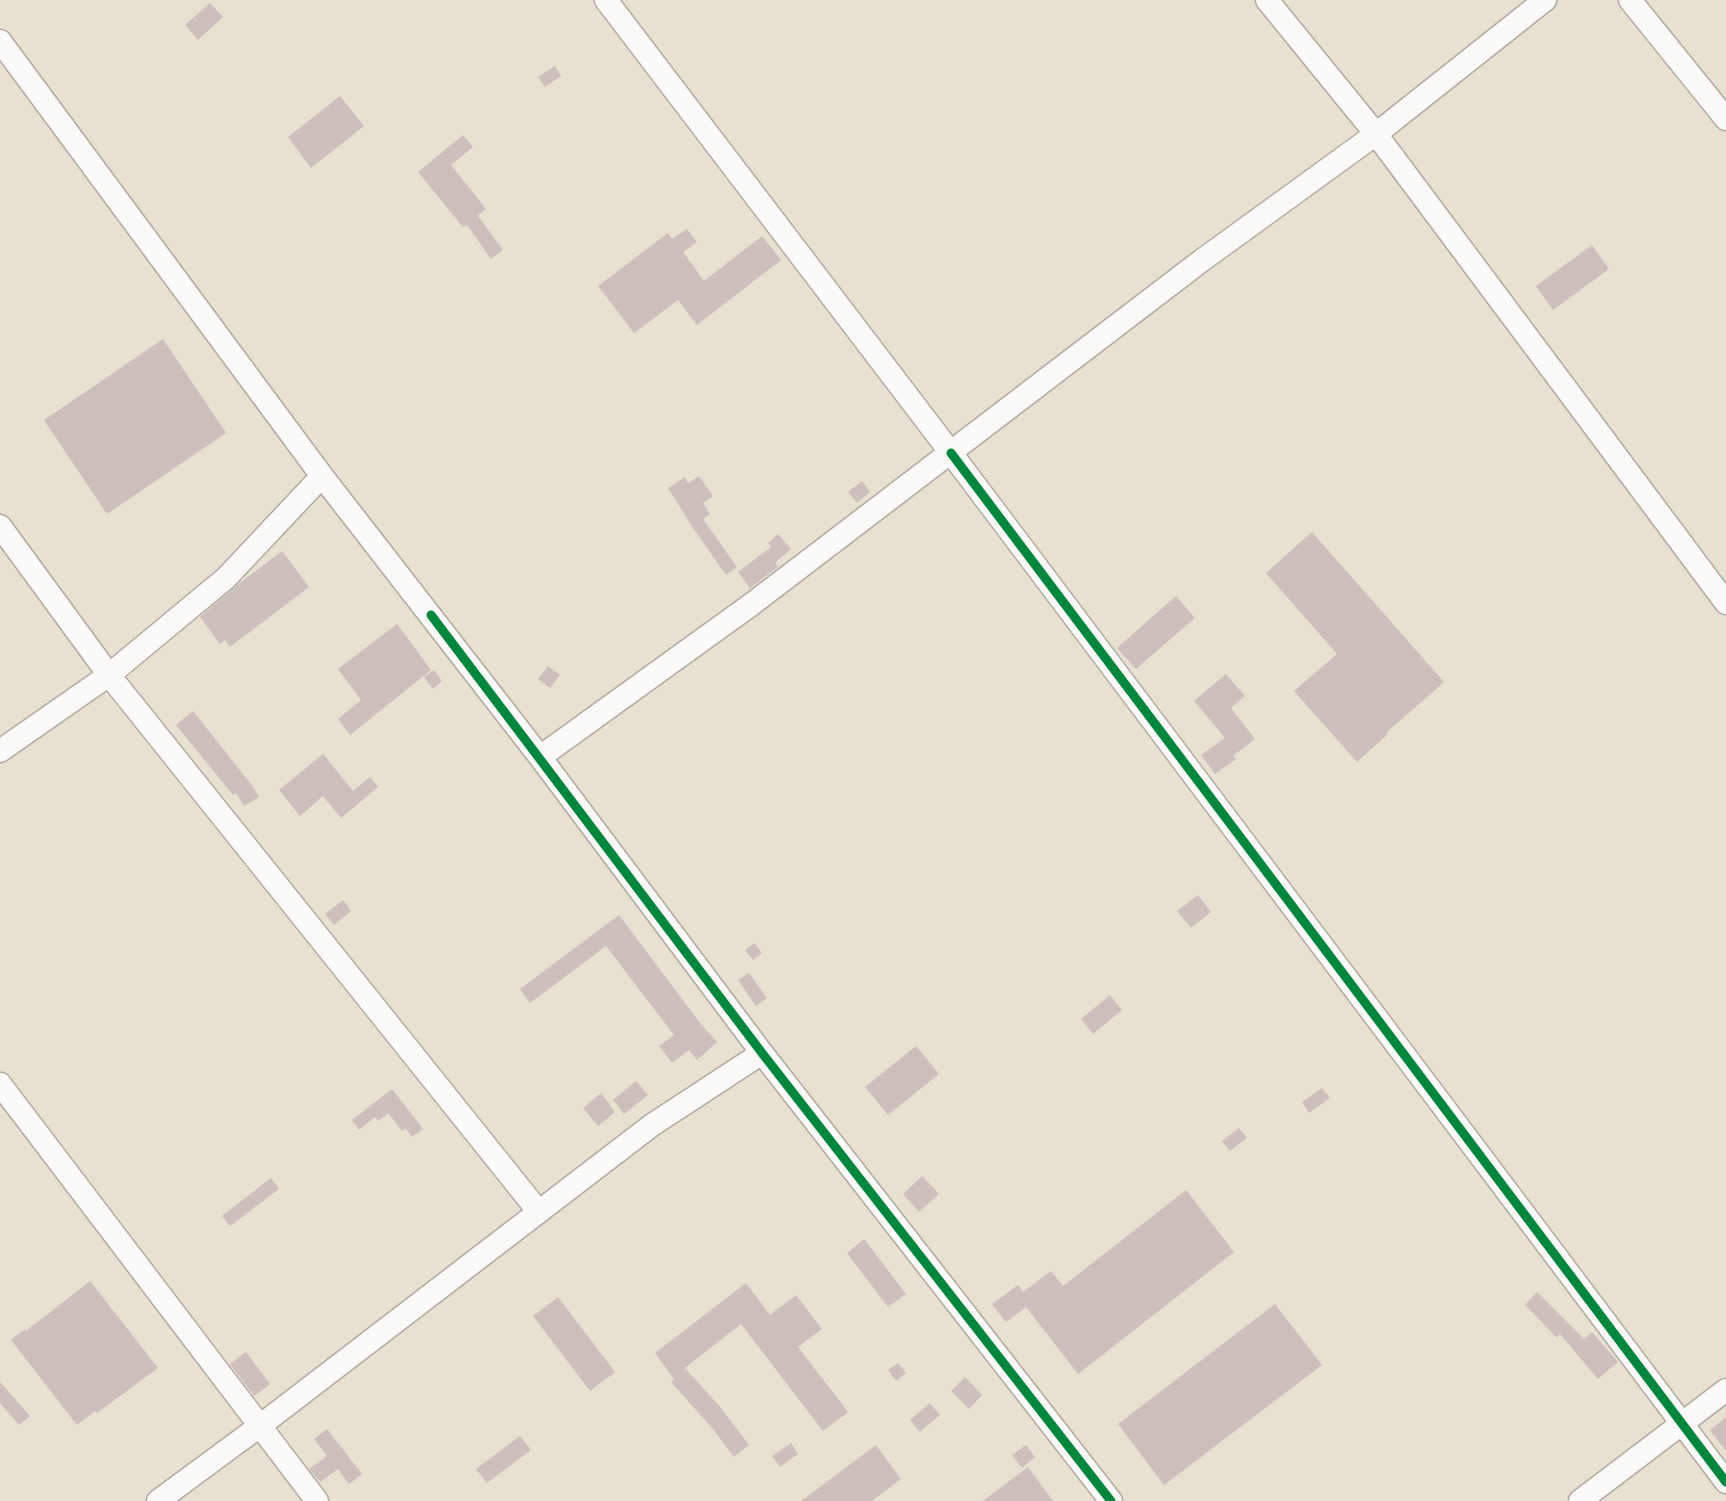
<!DOCTYPE html>
<style>
body{margin:0}
canvas{display:block;background:#e8e0d1}
</style>
<canvas width="1726" height="1501"></canvas>
<script>
const ctx = document.querySelector('canvas').getContext('2d');
ctx.lineJoin = 'round';
function fill(path, color) { ctx.fillStyle = color; ctx.fill(path, 'evenodd'); }
const shape = rows => new Path2D(rows.map(r => 'M' + r).join(''));
function stroke(path, color, width, dash) { ctx.strokeStyle = color; ctx.lineWidth = width; ctx.lineCap = dash ? 'butt' : 'round'; ctx.setLineDash(dash || []); ctx.stroke(path); }
fill(shape([
 [210,3,223,17,198,40,185,25],
 [555,66,561,76,545,87,538,77],
 [340,96,364,126,311,168,288,137],
 [463,135,473,147,451,165,486,209,478,216,503,250,491,259,467,225,463,227,418,172],
 [687,229,697,242,683,252,704,281,762,236,781,260,697,325,678,300,634,333,598,286,668,233,672,239],
 [1592,245,1609,269,1553,310,1536,286],
 [163,339,226,433,107,514,44,420],
 [699,476,713,496,703,503,710,514,703,519,737,567,726,575,693,528,668,488,685,477,688,483],
 [862,481,870,492,857,503,848,492],
 [1312,532,1444,682,1386,733,1388,734,1357,762,1294,691,1337,654,1266,573],
 [778,534,791,549,775,563,778,567,750,588,738,572,771,547,768,543],
 [282,551,309,587,230,647,225,640,220,644,200,617,241,582],
 [1176,596,1195,618,1136,669,1117,648],
 [397,624,431,670,350,735,338,719,361,700,338,669],
 [548,666,560,675,550,688,538,679],
 [434,670,442,681,433,689,424,677],
 [1226,674,1245,696,1231,708,1255,739,1233,756,1236,759,1215,774,1201,755,1225,738,1194,701],
 [193,711,251,784,259,797,244,806,236,793,233,795,176,725],
 [323,754,353,791,370,777,378,787,341,818,323,796,300,816,279,790],
 [1198,895,1211,912,1191,928,1177,911],
 [343,900,351,911,334,925,325,914],
 [619,915,700,1023,717,1042,697,1060,689,1050,672,1063,659,1046,674,1035,606,946,530,1003,520,989],
 [754,943,762,953,753,960,745,950],
 [749,973,767,998,756,1006,738,980],
 [1110,995,1122,1010,1093,1034,1081,1019],
 [916,1046,939,1074,888,1115,865,1087],
 [636,1081,648,1095,624,1114,613,1100],
 [1322,1088,1330,1098,1309,1113,1302,1102],
 [392,1089,423,1129,412,1137,405,1128,402,1131,388,1113,378,1121,375,1117,359,1130,352,1120],
 [601,1093,615,1112,598,1126,583,1108],
 [1239,1128,1247,1138,1230,1151,1222,1141],
 [922,1176,939,1194,919,1212,903,1194],
 [271,1178,279,1189,230,1226,222,1216],
 [1186,1190,1234,1252,1078,1374,1026,1307,1006,1322,992,1304,1018,1285,1023,1292,1051,1271,1063,1286],
 [864,1239,906,1294,888,1307,847,1253],
 [90,1281,158,1368,97,1413,95,1411,77,1425,11,1340,25,1329,26,1331],
 [746,1283,770,1315,796,1295,822,1329,798,1347,848,1412,823,1431,741,1324,685,1368,721,1408,749,1445,734,1457,713,1429,671,1382,674,1379,655,1353],
 [1537,1292,1584,1339,1592,1332,1618,1362,1598,1379,1560,1334,1557,1338,1525,1305],
 [558,1297,615,1372,590,1391,533,1316],
 [1275,1304,1322,1365,1164,1485,1118,1424],
 [246,1352,270,1384,254,1396,230,1364],
 [898,1363,906,1373,896,1381,888,1370],
 [965,1377,982,1395,969,1409,951,1391],
 [0,1382,30,1416,19,1425,0,1403],
 [930,1403,940,1415,920,1432,910,1420],
 [1726,1417,1726,1451,1710,1430],
 [327,1429,362,1474,349,1484,338,1469,320,1482,309,1469,327,1456,314,1439],
 [520,1436,531,1450,487,1483,476,1469],
 [791,1443,798,1454,780,1467,772,1456],
 [876,1445,901,1479,872,1501,801,1501],
 [1026,1445,1035,1457,1022,1468,1012,1455],
 [1028,1467,1053,1501,983,1501]
]), '#ccc0bd');
const minor = shape([
 [606,0,951,453,1726,1482],
 [1267,0,1376,134,1726,603],
 [1630,0,1726,119],
 [0,41,322,476,540,757,762,1053,1111,1501],
 [0,526,109,675,539,1212],
 [0,751,109,675,226,578,322,476],
 [540,757,752,604,1201,261,1376,134,1545,0],
 [0,1084,317,1501],
 [158,1501,261,1425,652,1125,762,1053],
 [1580,1501,1726,1390]
]);
stroke(minor, '#afaaa0', 25);
stroke(minor, '#fcfaf8', 22);
stroke(shape([
 [951,453,1726,1482],
 [431,615,762,1053,1111,1501]
]), '#00873e', 9);
</script>
